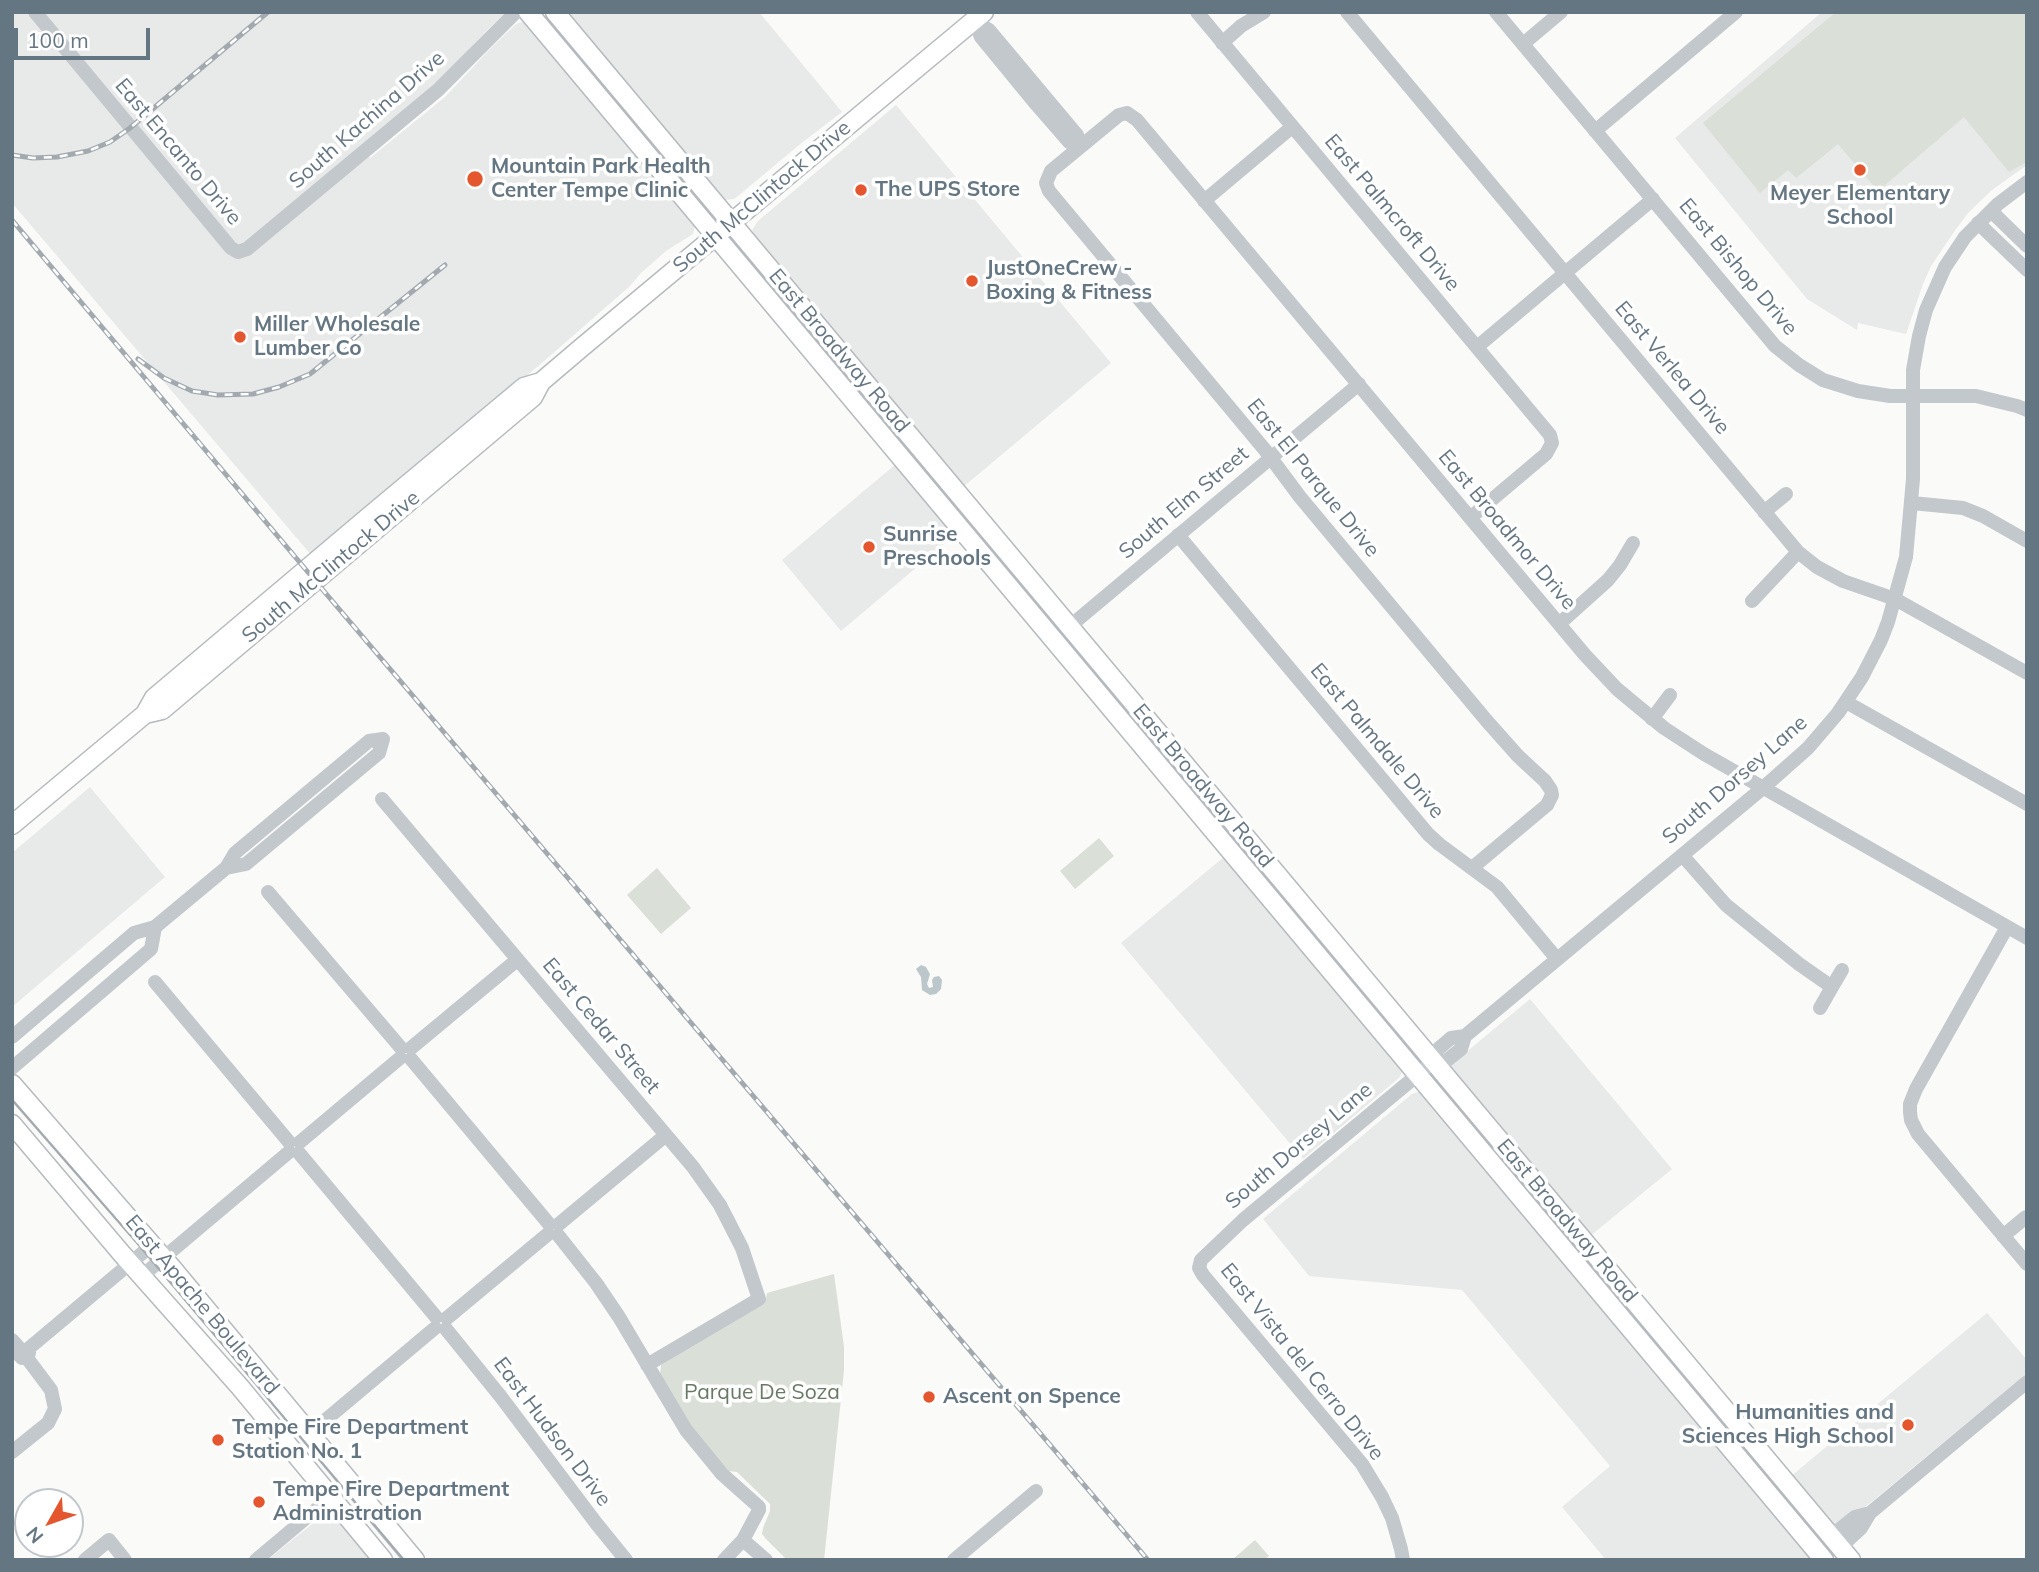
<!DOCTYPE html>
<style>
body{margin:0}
#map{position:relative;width:2039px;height:1572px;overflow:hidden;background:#fafaf8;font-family:Mulish,sans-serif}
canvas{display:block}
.frame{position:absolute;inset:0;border:14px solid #657683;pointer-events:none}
.north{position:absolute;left:14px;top:1488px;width:70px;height:70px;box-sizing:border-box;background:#fff;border:2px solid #c1c8cd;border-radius:50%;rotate:230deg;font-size:19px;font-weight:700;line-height:28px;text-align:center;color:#657683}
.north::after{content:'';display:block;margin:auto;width:24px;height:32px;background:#e4572e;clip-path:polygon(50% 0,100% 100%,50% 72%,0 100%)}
.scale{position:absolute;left:14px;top:28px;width:136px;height:32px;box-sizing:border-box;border:4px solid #657683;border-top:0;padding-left:9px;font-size:21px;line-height:24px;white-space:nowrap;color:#657683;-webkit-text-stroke:5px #fff;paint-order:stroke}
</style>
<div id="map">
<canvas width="2039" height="1572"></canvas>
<div class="frame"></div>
<div class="north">N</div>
<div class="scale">100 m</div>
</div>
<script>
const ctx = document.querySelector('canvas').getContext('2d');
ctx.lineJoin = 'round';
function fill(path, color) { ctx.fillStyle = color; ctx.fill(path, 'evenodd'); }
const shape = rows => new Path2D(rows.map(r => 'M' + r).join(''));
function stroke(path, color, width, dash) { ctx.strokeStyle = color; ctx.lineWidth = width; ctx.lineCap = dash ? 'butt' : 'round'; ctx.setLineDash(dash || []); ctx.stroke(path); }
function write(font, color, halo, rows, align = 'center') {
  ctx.font = font + ' Mulish,sans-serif'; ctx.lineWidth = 7; ctx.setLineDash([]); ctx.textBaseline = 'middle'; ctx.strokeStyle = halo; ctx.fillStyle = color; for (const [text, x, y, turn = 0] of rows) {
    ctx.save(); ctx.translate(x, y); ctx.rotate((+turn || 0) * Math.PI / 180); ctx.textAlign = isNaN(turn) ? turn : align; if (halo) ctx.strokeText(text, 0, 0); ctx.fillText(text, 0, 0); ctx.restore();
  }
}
fill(shape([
 [12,12,506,12,488,29,447,73,361,148,370,158,445,97,490,49,516,24,524,21,692,220,695,226,693,234,666,251,641,273,630,286,543,362,312,556,12,203],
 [563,12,759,12,842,112,799,145,738,196,734,199,725,200,721,198],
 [1822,12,1961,12,2027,110,2027,165,1992,190,1969,212,1956,229,1931,266,1923,284,1906,334,1858,323,1857,330,1807,299,1675,138],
 [896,105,1111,363,962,488,757,241,752,230,758,221],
 [897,463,955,535,841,631,782,560],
 [90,787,165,877,12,1007,12,853],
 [1225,856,1401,1066,1402,1071,1400,1077,1303,1159,1121,943],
 [1530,999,1672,1169,1589,1237,1450,1068,1452,1064],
 [1421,1091,1816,1560,1606,1560,1562,1507,1610,1466,1462,1290,1309,1276,1263,1219,1412,1094],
 [1987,1313,2027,1360,2027,1373,1869,1504,1836,1526,1832,1526,1790,1477],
 [326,1513,331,1513,370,1560,267,1560]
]), '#e8e9e9');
fill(shape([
 [1836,12,2027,12,2027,162,2009,172,1964,117,1878,191,1838,144,1796,178,1788,170,1760,193,1703,123],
 [1099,838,1114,856,1075,889,1060,871],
 [657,868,691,908,661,934,627,895],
 [834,1274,844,1347,844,1370,824,1560,787,1560,766,1539,762,1534,763,1528,770,1511,770,1504,737,1472,729,1471,718,1461,688,1423,660,1375,661,1365,664,1362,765,1303,767,1293],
 [1255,1540,1269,1556,1264,1560,1232,1560]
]), '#dadfd7');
fill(shape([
 [921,965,926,967,930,974,927,984,929,988,933,987,932,980,934,977,939,976,942,980,941,989,936,994,930,995,922,990,921,977,916,969]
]), '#bbc7cb');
const major = shape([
 [528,12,1824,1560],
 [555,12,1851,1560],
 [145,714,162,710,533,397,541,382,581,348,984,12],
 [12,825,145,714,154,698,366,519,524,387,541,382],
 [12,1084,172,1268,415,1560],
 [12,1124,122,1254,240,1387,383,1560]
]);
stroke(major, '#b5babe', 21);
stroke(shape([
 [35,12,231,248,238,252,247,249,438,90,516,12],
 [1197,12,1550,435,1552,443,1546,454,1470,518],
 [1347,12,1798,552,1817,567,1843,581,1895,599,2027,673],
 [1496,12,1765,334,1775,346,1799,365,1823,380,1858,391,1890,396,1976,396,2017,406,2027,410],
 [974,20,989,30,1077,135,1079,147,1069,142,1036,104,981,37,974,20],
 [1222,43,1241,26,1264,12],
 [1523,44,1561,12],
 [1595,131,1736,12],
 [1204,201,1292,127],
 [1991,211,2027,246],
 [1978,223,2027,270],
 [1477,347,1653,199],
 [1912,503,1963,508,1983,516,2027,541],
 [1764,512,1786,494],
 [1178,535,1428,834,1439,844,1497,887,1557,959],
 [1752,601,1798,552],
 [1559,624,1608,580,1620,565,1633,543],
 [1069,627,1359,384],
 [1846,702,2027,804],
 [1652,719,1670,695],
 [382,799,693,1167,720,1205,742,1248,759,1299,647,1365],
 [1682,855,1726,905,1799,964,1832,987,1820,1008],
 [1472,868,1547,805,1552,795,1551,790,1545,781,1518,756,1486,720,1300,497,1265,450,1049,191,1046,183,1051,171,1119,115,1127,113,1137,120,1585,655,1617,689,1664,728,1704,754,2027,938],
 [268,892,401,1048],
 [2007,927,1916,1089,1910,1104,1910,1112,1911,1120,1918,1134,2027,1264],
 [155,982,289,1142],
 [1832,987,1842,970],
 [12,1037,134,933,155,927,226,868,235,853,369,741,383,739,379,753,246,864,226,868],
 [411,1048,517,960],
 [411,1059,549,1224],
 [1433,1062,1446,1061,1461,1049,1465,1036],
 [12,1068,151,949,155,927],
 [300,1142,400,1058],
 [299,1153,436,1317],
 [559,1224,666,1135],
 [558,1235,596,1283,619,1317,686,1430,722,1474,759,1507,759,1510,743,1540,724,1560],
 [2003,1236,2026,1217],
 [142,1276,289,1152],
 [447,1318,548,1234],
 [446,1329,501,1397,596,1523,626,1560],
 [12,1340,20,1349,18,1354,22,1358,27,1358,29,1353],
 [28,1349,152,1245],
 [310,1433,435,1328],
 [12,1452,48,1423,55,1409,51,1390,27,1358],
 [1870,1513,1855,1517,1840,1529,1836,1542,1848,1540,1861,1528,1870,1513,2027,1382],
 [743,1540,766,1560],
 [85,1560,109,1540,125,1560],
 [256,1560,331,1497],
 [954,1560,1036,1491],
 [1403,1560,1401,1549,1392,1518,1382,1497,1362,1464,1203,1275,1199,1268,1201,1260,1243,1220,1433,1062,1437,1050,1451,1038,1465,1036,1764,787,1808,748,1838,713,1862,677,1881,640,1888,622,1906,557,1913,479,1913,370,1919,336,1926,310,1945,267,1965,237,1998,204,2027,182]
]), '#c3c8cc', 14);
stroke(major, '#fff', 18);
stroke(shape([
 [12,1100,137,1243,404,1560]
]), '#a2aab0', 2);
const rail = shape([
 [12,155,33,158,57,157,88,151,110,142,130,128,268,12],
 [12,220,328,596,1148,1560],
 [138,359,164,378,192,391,218,395,253,394,279,387,310,374,445,265]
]);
stroke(rail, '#a2aab0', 5);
stroke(rail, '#fff', 2.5, [8]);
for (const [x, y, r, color] of [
 [1860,170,7,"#e4572e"],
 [475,179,9,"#e4572e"],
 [861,190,7,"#e4572e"],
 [972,281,7,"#e4572e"],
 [240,337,7,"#e4572e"],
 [869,547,7,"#e4572e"],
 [929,1397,7,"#e4572e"],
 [1908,1425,7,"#e4572e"],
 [218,1440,7,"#e4572e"],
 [259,1502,7,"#e4572e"]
]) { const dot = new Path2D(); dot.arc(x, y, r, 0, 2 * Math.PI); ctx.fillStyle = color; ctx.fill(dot); stroke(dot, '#fff', 2.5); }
write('21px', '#657683', '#fff', [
 ["South Kachina Drive",367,120,-41],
 ["East Encanto Drive",178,152,50],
 ["South McClintock Drive",762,197,-40],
 ["East Palmcroft Drive",1392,213,50],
 ["East Bishop Drive",1738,267,50],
 ["East Broadway Road",839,351,50],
 ["East Verlea Drive",1672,368,50],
 ["East El Parque Drive",1313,478,51],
 ["South Elm Street",1184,503,-40],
 ["East Broadmor Drive",1507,530,50],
 ["South McClintock Drive",331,567,-40],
 ["East Palmdale Drive",1377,741,50],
 ["South Dorsey Lane",1735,780,-41],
 ["East Broadway Road",1203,786,50],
 ["East Cedar Street",601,1026,50],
 ["South Dorsey Lane",1299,1146,-40],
 ["East Broadway Road",1567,1221,50],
 ["East Apache Boulevard",202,1305,50],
 ["East Vista del Cerro Drive",1302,1362,51],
 ["East Hudson Drive",552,1432,53]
]);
write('bold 21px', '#657683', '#fff', [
 ["Mountain Park Health",491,167],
 ["Center Tempe Clinic",491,191],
 ["The UPS Store",875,190],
 ["Meyer Elementary",1860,194,"center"],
 ["School",1860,218,"center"],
 ["JustOneCrew -",986,269],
 ["Boxing & Fitness",986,293],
 ["Miller Wholesale",254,325],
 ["Lumber Co",254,349],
 ["Sunrise",883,535],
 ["Preschools",883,559],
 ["Ascent on Spence",943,1397],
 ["Humanities and",1894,1413,"right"],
 ["Sciences High School",1894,1437,"right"],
 ["Tempe Fire Department",232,1428],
 ["Station No. 1",232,1452],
 ["Tempe Fire Department",273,1490],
 ["Administration",273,1514]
], 'left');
write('21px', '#687a64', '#fff', [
 ["Parque De Soza",762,1393]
]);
</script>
